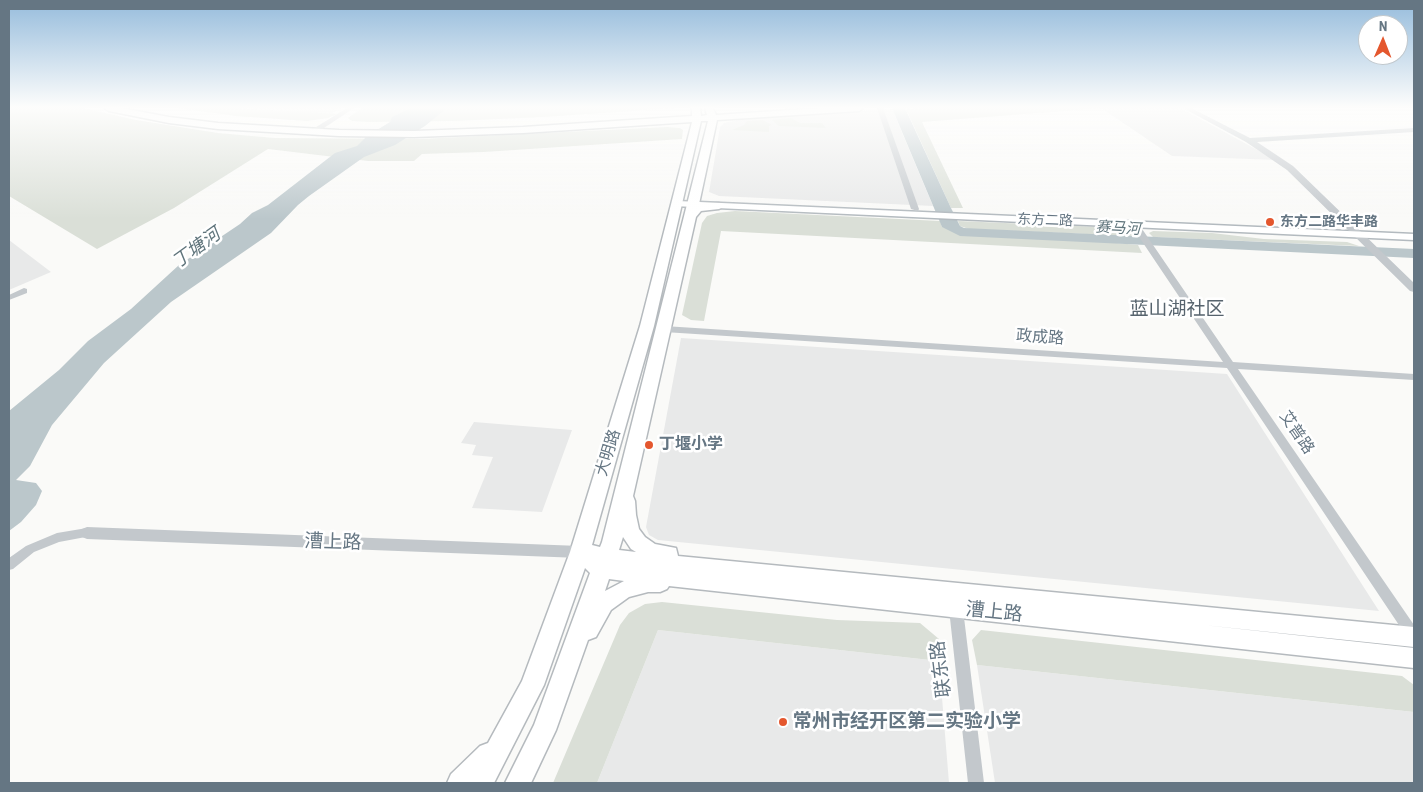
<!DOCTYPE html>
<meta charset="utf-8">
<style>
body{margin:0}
#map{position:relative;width:1423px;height:792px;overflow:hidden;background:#fafaf8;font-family:"Roboto Condensed",sans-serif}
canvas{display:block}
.frame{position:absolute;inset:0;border:10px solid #657683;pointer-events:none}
.north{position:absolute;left:1358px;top:15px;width:50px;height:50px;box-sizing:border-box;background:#fff;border:1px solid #c1c8cd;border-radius:50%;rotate:1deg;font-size:14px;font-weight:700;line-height:20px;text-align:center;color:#657683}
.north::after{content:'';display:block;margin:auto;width:18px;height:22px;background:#e4572e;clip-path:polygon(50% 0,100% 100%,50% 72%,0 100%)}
</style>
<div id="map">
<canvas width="1423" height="792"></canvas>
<div class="frame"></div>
<div class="north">N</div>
</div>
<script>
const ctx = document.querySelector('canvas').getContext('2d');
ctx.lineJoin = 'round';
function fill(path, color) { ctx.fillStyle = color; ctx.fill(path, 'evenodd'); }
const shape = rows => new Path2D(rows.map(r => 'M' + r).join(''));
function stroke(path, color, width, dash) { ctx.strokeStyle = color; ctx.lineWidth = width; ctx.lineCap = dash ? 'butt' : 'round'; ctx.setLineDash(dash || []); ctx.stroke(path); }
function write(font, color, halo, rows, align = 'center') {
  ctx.font = font + ' "Roboto Condensed","Noto Sans SC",sans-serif'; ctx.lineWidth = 5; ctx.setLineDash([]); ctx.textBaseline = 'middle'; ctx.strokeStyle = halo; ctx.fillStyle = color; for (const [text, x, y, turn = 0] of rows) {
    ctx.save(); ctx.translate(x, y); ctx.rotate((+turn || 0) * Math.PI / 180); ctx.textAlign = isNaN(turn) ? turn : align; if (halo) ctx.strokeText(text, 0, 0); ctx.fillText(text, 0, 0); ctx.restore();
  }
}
fill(shape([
 [254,108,341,108,330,114,252,109],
 [1101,108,1180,108,1276,160,1172,156],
 [892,109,933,206,719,196,709,192,720,127,724,123,743,119],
 [9,240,51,272,9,290],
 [681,338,1227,374,1379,611,658,540,649,535,646,527],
 [474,422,572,430,542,512,472,508,493,457,472,455,476,445,461,443],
 [658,630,939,661,949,783,597,783],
 [977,665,1414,712,1414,783,995,783]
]), '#e8e9e9');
fill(shape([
 [9,108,83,108,136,120,218,133,275,138,419,139,667,127,680,128,683,130,682,139,484,152,422,154,414,161,368,161,268,149,174,208,97,249,9,196],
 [178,108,238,108,337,114,328,118,307,121,236,116],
 [362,108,675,108,543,117,454,121,370,122,352,121,348,118],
 [922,108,1102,108,922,122,963,208,951,208,906,109],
 [791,118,800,123,822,123,826,128,779,126,772,120],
 [763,120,772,125,769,126,769,132,732,130,744,125,747,121],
 [735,211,940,221,942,227,1138,245,1142,253,721,231,704,321,691,320,682,315,702,223,707,216,717,213],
 [958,221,1123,228,1129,231,1133,236,969,229,960,226],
 [1153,231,1212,233,1264,239,1347,242,1359,246,1153,237,1149,233],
 [662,602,837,620,920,623,939,639,939,661,658,630,597,783,553,783,620,625,629,613,645,604],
 [981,630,1402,676,1414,685,1414,712,977,665,972,640]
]), '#dadfd7');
fill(shape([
 [411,108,447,108,425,126,395,145,364,157,309,196,298,205,271,233,171,302,104,363,52,425,30,466,16,480,36,483,42,491,36,505,21,522,9,531,9,411,59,370,88,341,131,309,179,265,240,224,252,213,268,205,335,153,357,146,367,136,390,122,392,117],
 [892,108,905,108,951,208,960,226,964,228,1414,249,1414,258,960,236,942,227]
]), '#bbc7cb');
const secondary = shape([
 [677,201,1414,234,1414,240,673,206,672,204,673,202,677,201]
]);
const primary = shape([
 [104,108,121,108,169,117,218,123,339,130,414,131,523,127,692,116,692,108,700,108,701,116,707,115,705,108,713,108,716,115,821,108,863,108,859,111,717,120,699,204,719,203,725,206,719,209,701,211,696,217,633,496,635,501,636,515,639,529,645,537,655,544,676,548,678,556,1414,627,1414,647,1203,625,1414,648,1414,668,669,586,667,589,660,592,648,592,629,597,611,610,596,637,588,640,556,730,531,783,505,783,534,725,590,573,585,568,544,685,494,783,447,783,451,774,480,746,488,743,522,681,570,552,640,326,692,122,523,133,414,137,339,136,218,129,169,123,109,111,104,108],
 [701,121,708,121,602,542,600,547,592,545,654,326,701,121],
 [623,537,631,549,636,552,619,550,623,537],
 [609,579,624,581,605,591,609,579]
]);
stroke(secondary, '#b3babf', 3);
stroke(primary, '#b5babe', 3);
fill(shape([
 [877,108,883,108,919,209,918,211,911,209,877,108],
 [1132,223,1138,223,1233,362,1414,374,1414,380,1238,369,1414,625,1414,642,1409,640,1227,368,664,332,660,329,664,326,1223,362,1131,225,1132,223],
 [24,288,27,289,27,293,9,300,9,295,24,288],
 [87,528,91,530,93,533,91,536,59,542,34,552,13,569,9,570,9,558,26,546,57,533,87,528],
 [956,603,961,605,963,609,984,783,968,783,949,609,951,605,956,603]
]), '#c3c8cc');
fill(shape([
 [347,108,354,108,315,134,308,132,347,108],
 [1183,108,1191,108,1250,138,1414,128,1414,132,1257,142,1293,166,1414,283,1414,292,1410,291,1287,170,1246,142,1183,108],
 [87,527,580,546,585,548,588,552,585,556,580,558,87,539,82,537,79,533,82,529,87,527]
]), '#c3c8cc');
fill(secondary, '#fff');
fill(primary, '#fff');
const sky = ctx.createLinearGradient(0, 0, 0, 219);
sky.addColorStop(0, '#96bcdc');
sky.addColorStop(0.49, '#fdfdfc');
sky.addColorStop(1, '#fdfdfc00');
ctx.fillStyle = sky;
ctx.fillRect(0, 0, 1423, 219);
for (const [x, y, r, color] of [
 [1270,222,5,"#e4572e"],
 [649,445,5,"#e4572e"],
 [783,722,5,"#e4572e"]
]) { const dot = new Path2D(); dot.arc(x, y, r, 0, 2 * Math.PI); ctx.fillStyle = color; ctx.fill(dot); stroke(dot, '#fff', 2); }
write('14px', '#657683', '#fff', [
 ["东方二路",1045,221,2]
]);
write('bold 14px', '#657683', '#fff', [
 ["东方二路华丰路",1280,222]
], 'left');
write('italic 15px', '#60757c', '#fff', [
 ["赛马河",1118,229,3]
]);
write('16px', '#657683', '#fff', [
 ["政成路",1040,338,4],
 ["艾普路",1296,433,56],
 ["大明路",609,453,-73]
]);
write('bold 16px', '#657683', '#fff', [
 ["丁堰小学",659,445]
], 'left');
write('italic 18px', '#60757c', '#fff', [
 ["丁塘河",197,249,-36]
]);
write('19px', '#57646e', '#fff', [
 ["蓝山湖社区",1177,310]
]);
write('19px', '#657683', '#fff', [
 ["漕上路",333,543,2],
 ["漕上路",994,613,6],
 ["联东路",942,669,-97]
]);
write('bold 19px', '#657683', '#fff', [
 ["常州市经开区第二实验小学",793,722]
], 'left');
</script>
